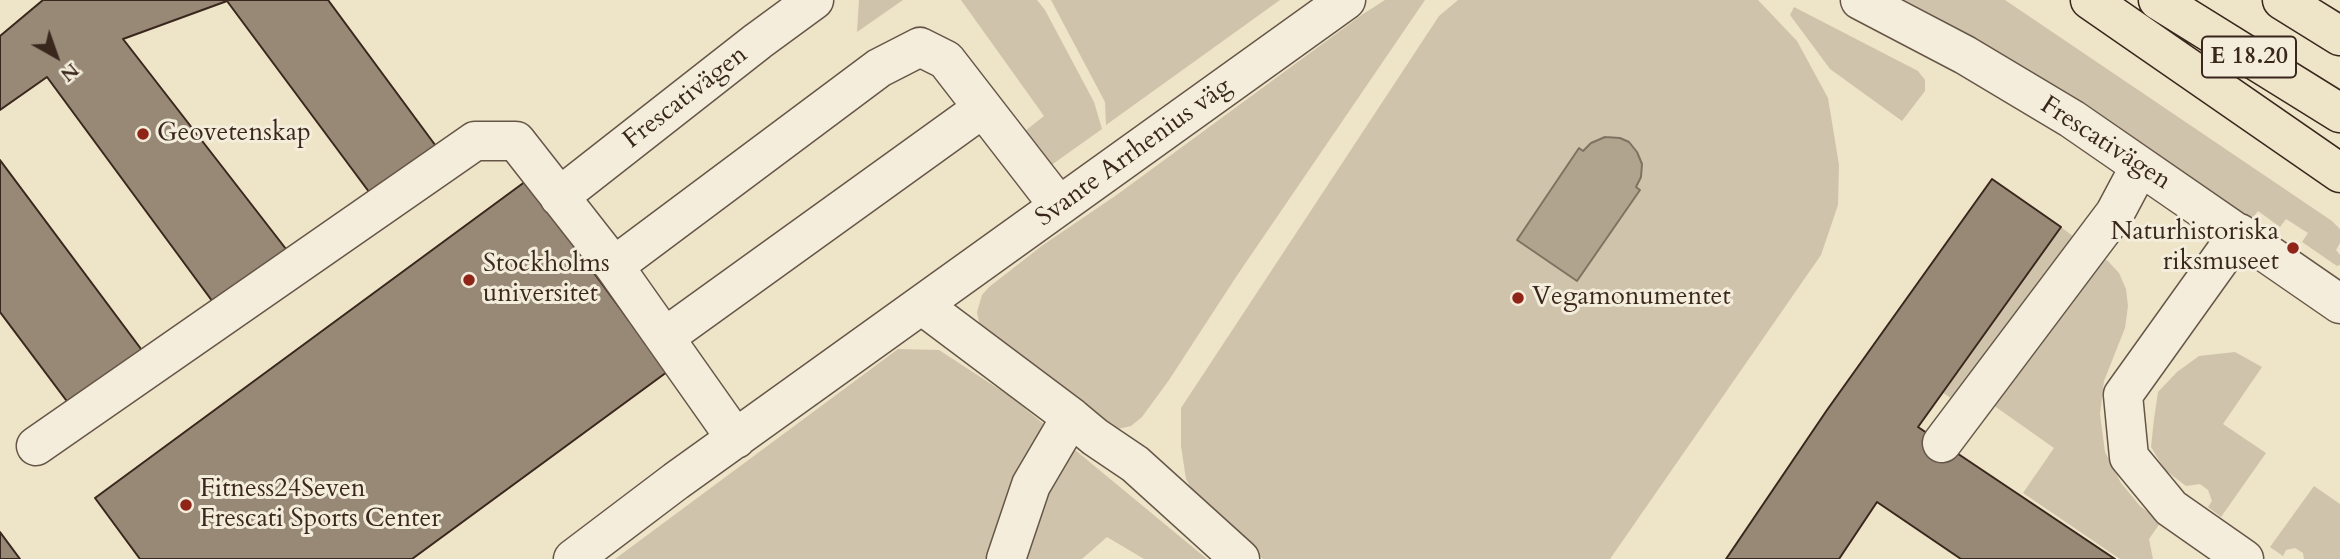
<!DOCTYPE html>
<meta charset="utf-8">
<style>
body{margin:0}
#map{position:relative;width:2340px;height:559px;overflow:hidden;background:#eee4c8;font-family:Cardo,serif}
canvas{display:block}
.north{position:absolute;left:21px;top:21px;width:70px;height:70px;-webkit-text-stroke:5px #f4eddb;paint-order:stroke;rotate:140deg;font-size:19px;font-weight:700;line-height:28px;text-align:center;color:#39271d}
.north::after{content:'';display:block;margin:auto;width:24px;height:32px;background:#39271d;clip-path:polygon(50% 0,100% 100%,50% 72%,0 100%)}
</style>
<div id="map">
<canvas width="2340" height="559"></canvas>
<div class="north">N</div>
</div>
<script>
const ctx = document.querySelector('canvas').getContext('2d');
ctx.lineJoin = 'round';
function fill(path, color) { ctx.fillStyle = color; ctx.fill(path, 'evenodd'); }
const shape = rows => new Path2D(rows.map(r => 'M' + r).join(''));
function stroke(path, color, width, dash) { ctx.strokeStyle = color; ctx.lineWidth = width; ctx.lineCap = dash ? 'butt' : 'round'; ctx.setLineDash(dash || []); ctx.stroke(path); }
function write(font, color, halo, rows, align = 'center') {
  ctx.font = font + ' Cardo,serif'; ctx.lineWidth = 6; ctx.setLineDash([]); ctx.textBaseline = 'middle'; ctx.strokeStyle = halo; ctx.fillStyle = color; for (const [text, x, y, turn = 0] of rows) {
    ctx.save(); ctx.translate(x, y); ctx.rotate((+turn || 0) * Math.PI / 180); ctx.textAlign = isNaN(turn) ? turn : align; if (halo) ctx.strokeText(text, 0, 0); ctx.fillText(text, 0, 0); ctx.restore();
  }
}
fill(shape([
 [859,0,903,0,857,32],
 [961,0,1037,0,1045,10,1094,102,1102,129,1050,166,1020,135,1044,116],
 [1051,0,1280,0,1106,125,1105,102],
 [1385,0,1425,0,1236,277,1169,380,1142,417,1131,426,1118,429,1106,426,985,334,979,322,977,312,982,295,989,287,1043,245,1118,194,1363,14],
 [1458,0,1758,0,1797,41,1828,98,1839,165,1838,205,1821,255,1610,559,1263,559,1207,515,1186,479,1181,446,1181,408,1439,16],
 [1898,0,2005,0,2332,221,2340,229,2340,243,2336,250,2340,255,2340,265,2337,266,2302,242,2308,233,2286,219,2280,227,2258,211,2251,220,2000,53],
 [1794,7,1918,71,1925,80,1925,91,1902,121,1830,69,1790,15],
 [2061,227,2074,237,1959,403,1943,393],
 [2098,255,2108,261,2119,273,2126,289,2128,306,2125,328,2104,381,2100,414,2105,452,2121,483,2140,506,2161,522,2149,539,2153,559,2120,559,2023,493,2054,448,1993,405],
 [898,349,939,350,1011,397,1207,559,1144,559,1107,537,1082,559,615,559],
 [2235,352,2262,367,2223,424,2266,453,2221,517,2208,507,2212,501,2208,490,2200,484,2186,486,2165,470,2151,447,2154,419,2158,392,2177,372,2199,356],
 [2314,486,2340,504,2340,559,2304,559,2303,553,2295,548,2286,550,2283,556,2270,547]
]), '#cfc4ab');
const water = shape([
 [1605,137,1620,138,1629,142,1637,152,1642,164,1641,177,1636,187,1640,190,1577,281,1517,240,1579,148,1583,151,1591,143,1605,137]
]);
fill(water, '#b0a48e');
stroke(water, '#807261', 2);
const building = shape([
 [43,0,328,0,444,157,378,204,227,1,123,39,293,258,221,313,47,77,0,110,0,36,43,0],
 [0,160,150,361,78,416,0,312,0,160],
 [1992,179,2061,227,1918,427,2115,559,1961,559,1877,502,1839,559,1726,559,1827,410,1992,179],
 [526,181,667,372,412,559,140,559,95,498,526,181],
 [0,532,20,559,0,559,0,532]
]);
fill(building, '#978976');
stroke(building, '#39271d', 2);
const minor = shape([
 [1860,0,1965,55,2072,119,2340,304],
 [559,197,758,41,814,0],
 [2239,233,2123,395,2129,457,2171,508,2244,559],
 [923,306,1071,417,1095,437,1135,464,1240,559],
 [665,337,983,108],
 [736,439,614,266,879,68,920,47,946,60,1059,206],
 [1942,443,2115,213,2140,166],
 [36,446,475,141,516,141,614,266],
 [573,559,676,481,1346,0],
 [1006,559,1031,485,1071,417]
]);
const major = shape([
 [2090,0,2340,173],
 [2158,0,2340,113],
 [2282,0,2340,36]
]);
stroke(minor, '#665648', 41);
stroke(major, '#39271d', 41);
stroke(minor, '#f4eddb', 38);
stroke(major, '#eee4c8', 38);
for (const [x, y, r, color] of [
 [143,134,7,"#8f2418"],
 [2293,248,7,"#8f2418"],
 [469,280,7,"#8f2418"],
 [1518,298,7,"#8f2418"],
 [186,505,7,"#8f2418"]
]) { const dot = new Path2D(); dot.arc(x, y, r, 0, 2 * Math.PI); ctx.fillStyle = color; ctx.fill(dot); stroke(dot, '#f4eddb', 2.5); }
for (const [x, y, w] of [
 [2249,57,94]
]) { const box = new Path2D(); box.roundRect(x - w / 2, y - 20.5, w, 41, 5); ctx.fillStyle = '#f4eddb'; ctx.fill(box); stroke(box, '#39271d', 2); }
write('bold 24px', '#39271d', null, [
 ["E 18.20",2249,57]
]);
write('26px', '#39271d', '#f4eddb', [
 ["Frescativägen",686,98,-38],
 ["Frescativägen",2105,144,33],
 ["Svante Arrhenius väg",1134,153,-36]
]);
write('26px', '#39271d', '#f4eddb', [
 ["Geovetenskap",157,134],
 ["Naturhistoriska",2279,233,"right"],
 ["riksmuseet",2279,263,"right"],
 ["Stockholms",483,265],
 ["universitet",483,295],
 ["Vegamonumentet",1532,298],
 ["Fitness24Seven",200,490],
 ["Frescati Sports Center",200,520]
], 'left');
</script>
